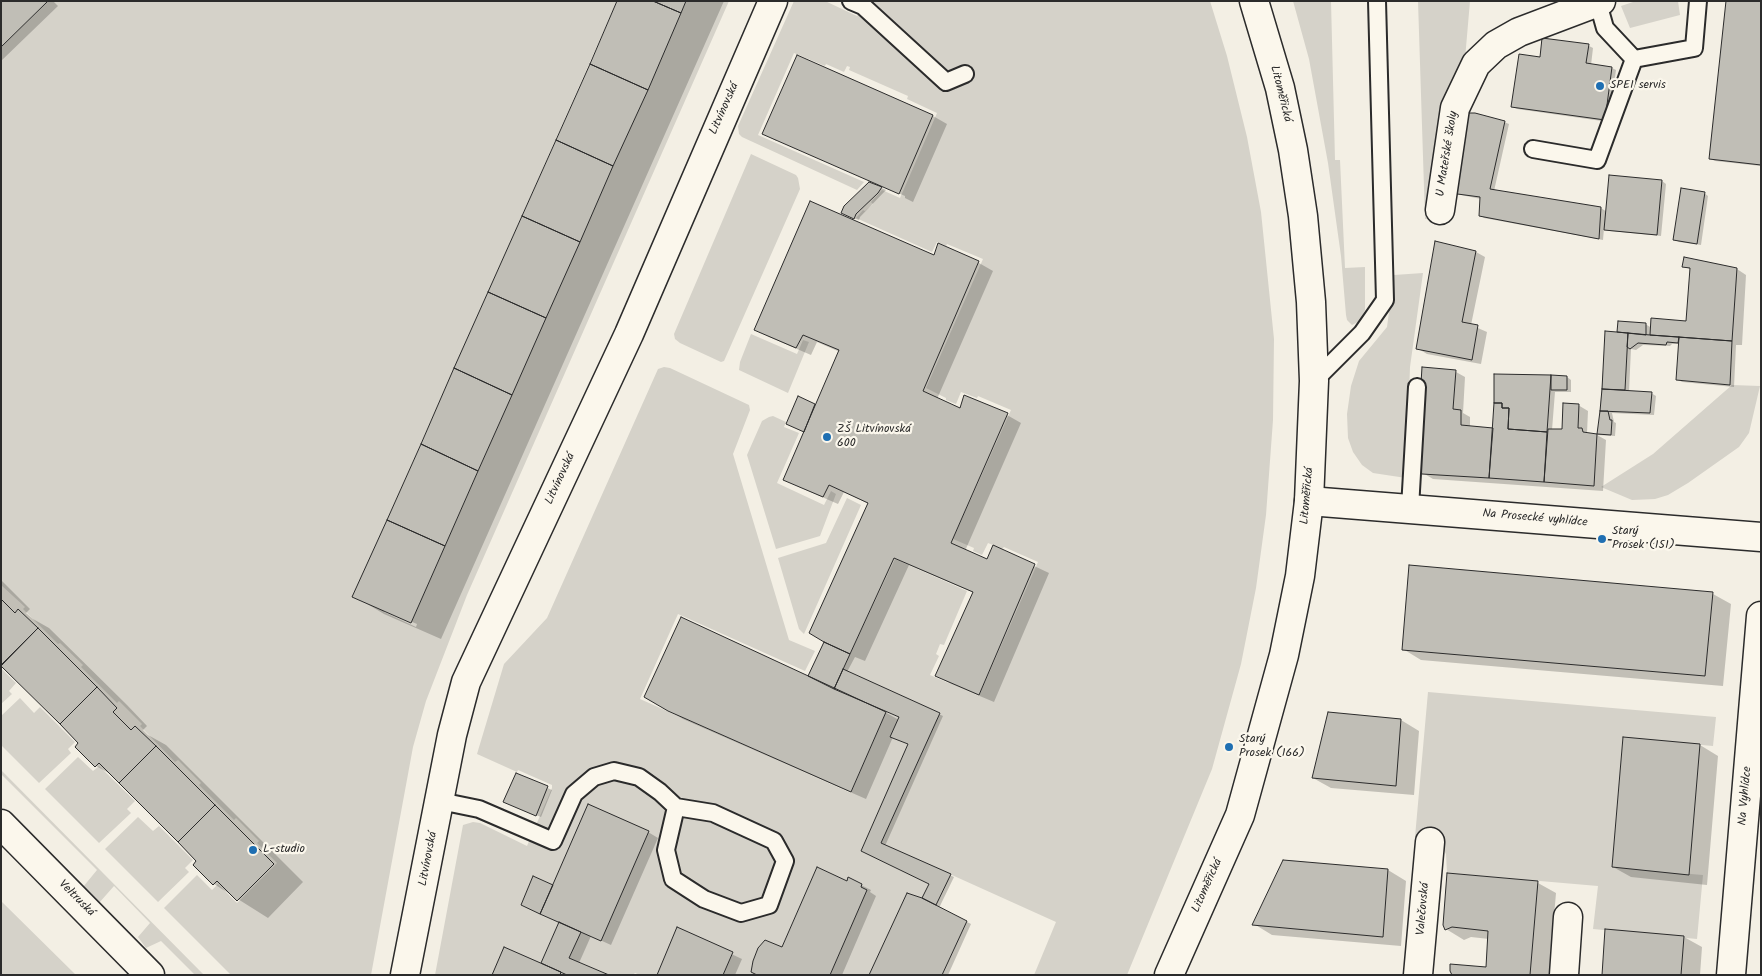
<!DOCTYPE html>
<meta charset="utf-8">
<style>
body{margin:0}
#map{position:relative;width:1762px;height:976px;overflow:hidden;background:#f3efe4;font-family:Kalam,sans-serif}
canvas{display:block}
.frame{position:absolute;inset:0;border:2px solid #2b2b2b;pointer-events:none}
</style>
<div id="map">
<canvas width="1762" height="976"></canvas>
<div class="frame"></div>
</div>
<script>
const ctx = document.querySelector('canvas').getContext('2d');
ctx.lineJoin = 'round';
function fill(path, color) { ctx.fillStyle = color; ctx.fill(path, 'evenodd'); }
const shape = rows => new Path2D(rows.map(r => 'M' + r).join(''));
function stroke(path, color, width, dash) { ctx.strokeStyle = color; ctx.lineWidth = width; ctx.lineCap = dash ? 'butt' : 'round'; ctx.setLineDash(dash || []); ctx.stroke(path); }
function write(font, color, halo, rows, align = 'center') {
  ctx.font = font + ' Kalam,sans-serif'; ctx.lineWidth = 4.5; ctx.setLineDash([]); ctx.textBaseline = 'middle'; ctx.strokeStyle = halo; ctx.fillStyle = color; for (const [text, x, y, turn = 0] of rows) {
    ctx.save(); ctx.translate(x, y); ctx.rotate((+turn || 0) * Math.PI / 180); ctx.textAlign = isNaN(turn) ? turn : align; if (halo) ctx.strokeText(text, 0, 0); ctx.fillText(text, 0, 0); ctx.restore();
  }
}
fill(shape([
 [48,1,617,1,353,597,411,623,686,1,729,1,467,595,426,701,413,747,371,975,231,975,164,908,197,875,212,890,218,884,237,903,277,863,257,843,259,841,236,818,234,820,199,785,201,783,178,760,175,762,140,726,142,724,119,701,117,703,81,667,83,665,60,643,58,644,23,609,25,607,1,585,1,47],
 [794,1,825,1,857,16,865,1,1210,1,1227,56,1247,137,1261,212,1274,339,1273,420,1266,515,1256,588,1241,664,1212,769,1127,975,1034,975,1056,922,881,843,940,713,843,669,895,559,967,591,944,645,940,644,936,654,939,656,930,675,979,696,1038,562,1004,547,1002,549,988,543,982,555,973,551,974,548,953,539,1011,410,978,396,977,398,961,392,956,404,946,400,946,398,926,388,983,259,947,244,946,246,937,242,932,252,856,218,863,210,865,211,873,204,871,202,882,190,900,198,937,113,907,99,908,96,849,70,850,67,847,66,844,72,826,64,825,66,794,53,758,135,864,182,857,190,742,137,739,134,738,126],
 [1293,1,1331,1,1335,160,1340,160,1345,268,1365,267,1365,310,1360,321,1352,325,1347,320,1346,315,1341,256,1328,163,1309,59],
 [1418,1,1470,1,1465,59,1436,219,1425,219],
 [1636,1,1678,1,1680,15,1630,28,1621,6],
 [751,154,796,175,798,178,800,189,724,361,721,362,680,343,675,339,674,334],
 [1423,273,1410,367,1406,478,1373,473,1362,465,1353,452,1348,438,1347,414,1351,386,1359,361,1387,327,1394,275],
 [751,334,797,354,803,340,809,342,788,393,739,370,740,362],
 [664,367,670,368,749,405,750,410,733,454,789,640,815,651,805,671,678,614,640,699,851,793,886,712,899,717,890,737,908,744,861,851,929,884,922,898,907,894,869,975,830,975,867,890,861,887,861,883,848,878,847,881,817,867,782,947,765,940,758,948,753,961,751,972,757,975,723,975,733,952,677,928,657,975,640,975,635,973,633,975,609,975,569,958,581,932,601,940,649,831,553,885,533,876,521,905,559,922,541,963,492,975,435,975,463,825,473,822,480,823,527,846,552,788,552,785,518,770,517,772,477,754,504,664,547,618,658,369],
 [1732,385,1760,386,1749,433,1739,447,1688,483,1668,495,1655,499,1632,500,1601,487,1653,454],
 [773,416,786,422,784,427,799,433,777,483,824,505,831,491,836,494,820,536,776,549,747,455,762,421,769,417],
 [847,498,861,505,804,634,799,629,778,558,826,543],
 [1,668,16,683,9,691,12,694,1,704],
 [1428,692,1716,717,1713,746,1623,738,1612,867,1703,875,1697,939,1593,929,1598,886,1447,873,1446,854,1437,838,1415,837],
 [20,698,34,713,40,707,75,742,68,749,71,753,39,783,1,745,1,716],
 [78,757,93,771,99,766,135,801,127,809,131,813,99,843,45,789],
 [1,770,204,975,195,975,161,941,146,948,138,937,150,923,114,886,99,903,83,887,97,870,1,774],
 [138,817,153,831,159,826,193,860,185,868,189,872,158,902,105,849],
 [1,901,76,975,1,975]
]), '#d5d2c9');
fill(shape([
 [1,1,53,1,58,6,1,61],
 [619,1,724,1,441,639,384,614,354,596],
 [384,610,417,624,416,627,384,612],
 [1761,1,1761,166,1715,161,1711,159],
 [1589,46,1593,48,1591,65,1612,68,1616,70,1609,122,1517,109,1513,107,1541,58],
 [798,56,933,116,947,124,913,202,905,198,905,196,776,139,776,141,763,133],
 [1504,122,1509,124,1494,191,1601,208,1607,212,1662,181,1666,184,1661,236,1610,231,1604,228,1603,240,1484,218,1480,215,1481,199,1456,194],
 [870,183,886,190,860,217,859,220,847,216],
 [1704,193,1708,196,1701,245,1679,242,1675,240],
 [939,245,979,263,993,271,937,399,961,410,1007,415,1021,423,965,551,988,561,994,547,1049,573,994,702,951,684,937,676,974,593,909,565,865,661,855,657,847,672,943,716,885,846,954,877,939,908,971,924,948,975,871,975,922,899,930,884,867,853,910,744,893,737,866,799,683,719,645,696,808,677,825,641,869,504,844,492,838,504,799,487,785,479,805,432,798,397,816,406,840,352,817,342,811,355,769,337,755,329,934,256],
 [884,710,901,717,899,720,883,711],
 [1476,252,1485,257,1471,325,1487,332,1481,364,1427,354,1417,348],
 [1685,259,1737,269,1746,275,1742,345,1736,345,1734,387,1682,382,1677,379,1679,344,1672,344,1670,346,1643,345,1636,350,1631,349,1629,391,1651,393,1656,396,1654,415,1612,413,1614,422,1616,423,1615,436,1597,435,1606,440,1603,491,1433,479,1423,473,1456,372,1465,377,1463,413,1470,417,1470,428,1494,430,1495,375,1567,377,1571,380,1571,392,1555,392,1552,430,1563,430,1578,405,1588,411,1587,433,1598,435,1606,333,1618,333,1619,322,1645,324,1652,328,1687,322,1691,270,1684,266],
 [1410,567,1713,594,1731,604,1723,686,1421,660,1403,649],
 [1,580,30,609,26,613,33,619,49,628,127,705,147,726,143,730,148,735,166,745,303,882,268,918,214,884,194,865,198,861,114,776,96,766,80,743,1,664],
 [1401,720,1419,731,1414,795,1331,788,1313,778],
 [1700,745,1718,756,1707,885,1631,877,1613,867],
 [517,775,552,790,541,817,509,804],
 [648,832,658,838,611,945,591,936,579,963,605,975,494,975,542,965,560,923,554,887],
 [1388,870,1406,881,1401,946,1272,935,1254,924],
 [1538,883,1556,893,1549,975,1454,975,1488,969,1489,939,1471,937,1464,940,1446,929],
 [861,885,871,890,870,892,876,896,842,975,758,975,782,949],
 [678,929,742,959,735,975,658,975],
 [1684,937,1702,947,1700,975,1603,975]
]), '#0003');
const building = shape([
 [1,1,48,1,1,47,1,1],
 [617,1,653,1,681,13,648,90,590,64,617,1],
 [653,1,686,1,681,13,653,1],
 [1726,1,1761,1,1761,165,1709,159,1726,1],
 [1542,38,1589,44,1586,63,1612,67,1605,120,1511,107,1519,54,1540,57,1542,38],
 [797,55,933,115,899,194,762,134,797,55],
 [590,64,648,90,613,166,556,140,590,64],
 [1466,113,1475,113,1505,121,1490,189,1601,207,1599,239,1479,216,1480,197,1450,193,1466,113],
 [556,140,613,166,580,242,522,216,556,140],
 [1609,175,1662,180,1657,235,1604,230,1609,175],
 [869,182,882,187,878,193,856,214,854,219,841,213,844,206,869,182],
 [1681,188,1705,192,1697,244,1673,240,1681,188],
 [810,201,934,255,938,243,979,261,923,391,960,408,964,395,1008,413,951,543,987,559,993,545,1035,564,979,695,935,676,973,592,894,558,850,654,824,642,809,633,868,503,829,485,823,497,783,480,839,350,803,335,796,348,754,330,810,201],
 [522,216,580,242,546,318,488,292,522,216],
 [1435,241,1476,251,1462,322,1478,325,1472,360,1416,349,1435,241],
 [1684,257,1737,268,1732,341,1650,335,1651,318,1686,321,1690,268,1682,267,1684,257],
 [488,292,546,318,512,395,454,368,488,292],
 [1618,321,1646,323,1646,335,1617,332,1618,321],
 [1605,331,1628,333,1625,390,1602,389,1605,331],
 [1628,333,1650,335,1679,337,1678,343,1667,342,1666,345,1638,343,1630,349,1627,347,1628,333],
 [1679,337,1732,341,1730,385,1676,380,1679,337],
 [1422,367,1456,370,1453,409,1461,410,1461,425,1493,428,1489,478,1422,474,1416,466,1422,367],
 [454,368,512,395,478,471,421,444,454,368],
 [1494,374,1551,375,1547,432,1508,429,1509,408,1502,408,1502,403,1494,403,1494,374],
 [1551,375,1567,376,1567,390,1551,390,1551,375],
 [1602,389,1652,392,1650,413,1600,411,1602,389],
 [798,396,815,404,804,432,786,424,798,396],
 [1494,403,1502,403,1502,408,1509,408,1508,429,1547,432,1544,482,1489,478,1494,403],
 [1563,403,1579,404,1578,428,1582,428,1583,432,1597,434,1594,486,1544,482,1548,429,1562,429,1563,403],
 [1600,411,1608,411,1610,420,1612,420,1611,435,1597,434,1600,411],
 [421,444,478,471,445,546,387,520,421,444],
 [387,520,445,546,411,623,352,597,387,520],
 [1409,565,1713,592,1705,676,1402,650,1409,565],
 [1,599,15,613,18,609,38,628,1,665,1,599],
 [681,617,886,712,851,792,668,711,644,697,681,617],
 [38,628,97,687,60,724,1,666,38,628],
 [824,642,850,654,834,689,808,676,824,642],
 [843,669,940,713,881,843,951,874,936,905,922,898,929,884,861,851,908,744,890,737,899,717,834,689,843,669],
 [97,687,117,708,113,712,131,730,135,726,156,746,119,783,99,763,95,767,75,747,78,743,60,724,97,687],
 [1328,712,1401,719,1396,786,1312,778,1328,712],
 [1623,737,1700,744,1689,875,1612,867,1623,737],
 [156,746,215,805,178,842,119,783,156,746],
 [516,773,548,786,536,816,503,802,516,773],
 [588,804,649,831,601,941,540,914,588,804],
 [215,805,274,864,237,901,217,881,213,885,193,865,196,861,178,842,215,805],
 [1283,860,1388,869,1383,937,1252,925,1283,860],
 [817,867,847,881,848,877,862,884,861,887,867,890,830,975,757,975,751,972,753,961,758,948,765,940,782,947,817,867],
 [1447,873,1538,881,1530,975,1452,975,1450,971,1450,964,1486,967,1488,931,1452,927,1445,930,1443,925,1447,873],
 [533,876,553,885,540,914,521,905,533,876],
 [907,893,922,898,967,921,942,975,869,975,907,893],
 [559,922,581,932,569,958,609,975,567,975,541,963,559,922],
 [677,927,733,952,723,975,657,975,677,927],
 [1605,929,1684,936,1681,975,1602,975,1605,929],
 [504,947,561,972,560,975,492,975,504,947]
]);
fill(building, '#c0beb6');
stroke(building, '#2b2b2b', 1);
const lane = shape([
 [851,1,863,6,946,82,965,74],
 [1598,3,1605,28,1634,59,1694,48,1698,1],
 [1533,149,1597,160,1634,59],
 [1314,381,1362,333,1385,300,1377,1],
 [1410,508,1417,387],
 [440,801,479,809,553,841,574,794,594,777,614,771,639,777,660,792,676,807,713,813,774,841,785,861,769,905,741,913,704,899,673,879,666,850,676,807]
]);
const street = shape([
 [1440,210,1455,108,1476,64,1496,45,1519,32,1601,1],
 [1309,501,1761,537],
 [1,824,150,975],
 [405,975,452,735,466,682,629,334,773,1],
 [1418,975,1430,842],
 [1564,975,1568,917],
 [1731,975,1761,616]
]);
const secondary = shape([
 [1169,975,1240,815,1284,655,1300,576,1309,501,1314,381,1311,302,1303,216,1293,150,1280,88,1254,1]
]);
stroke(lane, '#2b2b2b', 20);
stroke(street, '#2b2b2b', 31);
stroke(secondary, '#2b2b2b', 31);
stroke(lane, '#fbf7ec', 16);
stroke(street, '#fbf7ec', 28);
stroke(secondary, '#fbf7ec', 28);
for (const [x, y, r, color] of [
 [1600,86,5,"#1f6fb2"],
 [827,437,5,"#1f6fb2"],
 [1602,539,5,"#1f6fb2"],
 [1229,747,5,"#1f6fb2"],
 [253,850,5,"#1f6fb2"]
]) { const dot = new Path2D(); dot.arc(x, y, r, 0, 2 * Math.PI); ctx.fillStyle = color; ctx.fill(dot); stroke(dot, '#fbf7ec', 2); }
write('12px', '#2b2b2b', '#fbf7ec', [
 ["SPEI servis",1610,86],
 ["ZŠ Litvínovská",837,430],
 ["600",837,444],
 ["Starý",1612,532],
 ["Prosek (151)",1612,546],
 ["Starý",1239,740],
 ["Prosek (166)",1239,754],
 ["L-studio",263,850]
], 'left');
write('12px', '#2b2b2b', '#fbf7ec', [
 ["Litoměřická",1280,94,76],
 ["Litvínovská",725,109,-66],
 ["U Mateřské školy",1448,154,-81],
 ["Litvínovská",561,479,-65],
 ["Litoměřická",1308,496,-85],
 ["Na Prosecké vyhlídce",1535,519,5],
 ["Na Vyhlídce",1746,796,-85],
 ["Litvínovská",429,859,-79],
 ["Litoměřická",1208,886,-66],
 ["Veltruská",76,899,45],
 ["Valečovská",1424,909,-85]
]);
</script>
